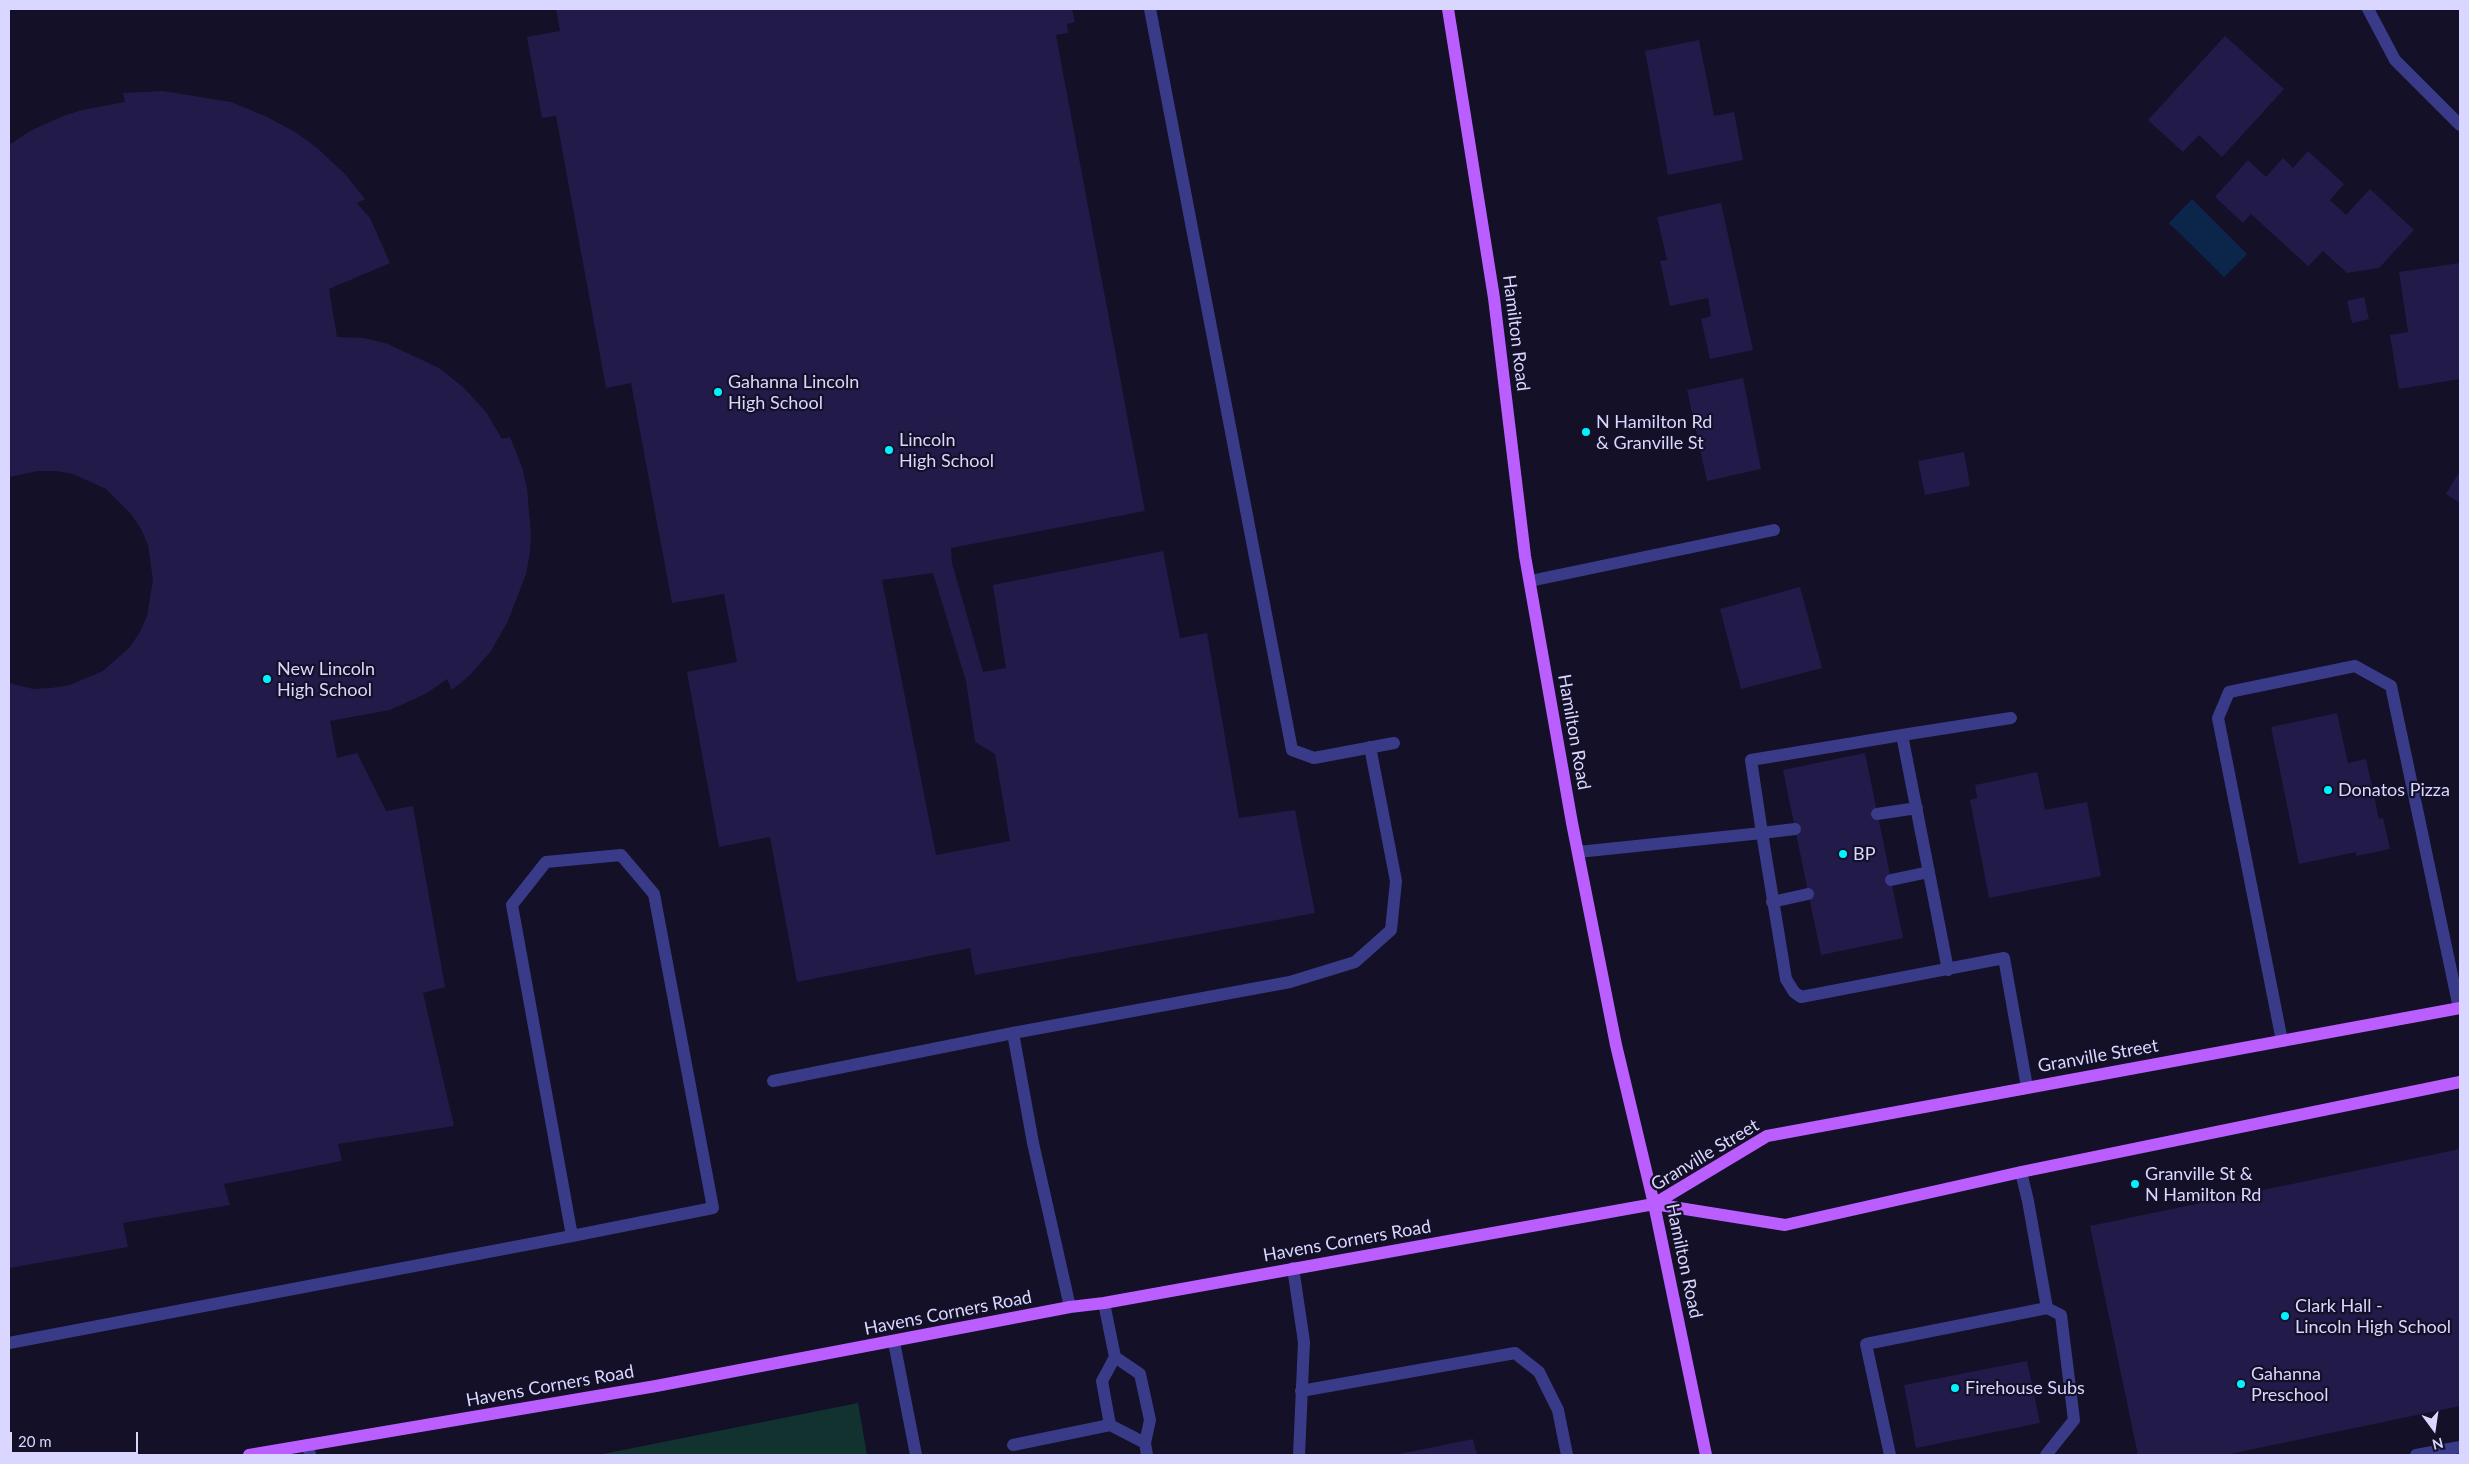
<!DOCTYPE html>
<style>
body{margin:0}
#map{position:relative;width:2469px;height:1464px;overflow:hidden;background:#131028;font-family:Lato,sans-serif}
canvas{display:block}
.frame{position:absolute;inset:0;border:10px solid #d9d7ff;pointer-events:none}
.north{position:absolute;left:2409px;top:1404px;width:50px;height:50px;-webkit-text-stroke:4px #131028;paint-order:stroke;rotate:166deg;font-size:14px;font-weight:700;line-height:20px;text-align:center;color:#d9d7ff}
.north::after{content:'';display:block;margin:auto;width:18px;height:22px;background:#d9d7ff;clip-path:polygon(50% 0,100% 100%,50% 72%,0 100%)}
.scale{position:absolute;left:10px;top:1432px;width:128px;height:22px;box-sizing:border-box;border:2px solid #d9d7ff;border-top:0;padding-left:6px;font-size:15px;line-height:18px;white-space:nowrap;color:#d9d7ff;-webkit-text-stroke:4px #131028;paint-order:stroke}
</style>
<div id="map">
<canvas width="2469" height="1464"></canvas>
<div class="frame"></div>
<div class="north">N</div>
<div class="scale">20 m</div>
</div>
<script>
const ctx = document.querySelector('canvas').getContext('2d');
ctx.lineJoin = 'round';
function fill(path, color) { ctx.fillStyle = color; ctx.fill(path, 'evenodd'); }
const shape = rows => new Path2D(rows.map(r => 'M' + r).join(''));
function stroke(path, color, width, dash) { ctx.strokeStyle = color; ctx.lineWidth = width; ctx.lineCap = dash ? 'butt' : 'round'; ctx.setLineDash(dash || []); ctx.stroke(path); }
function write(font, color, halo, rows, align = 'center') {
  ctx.font = font + ' Lato,sans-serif'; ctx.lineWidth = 4.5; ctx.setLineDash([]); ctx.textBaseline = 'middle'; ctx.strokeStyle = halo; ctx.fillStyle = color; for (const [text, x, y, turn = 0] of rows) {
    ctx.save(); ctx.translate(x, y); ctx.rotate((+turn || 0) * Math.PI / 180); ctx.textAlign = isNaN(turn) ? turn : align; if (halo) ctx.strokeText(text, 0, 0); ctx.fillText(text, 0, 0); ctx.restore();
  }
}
fill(shape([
 [858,1403,867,1455,598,1455]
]), '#123230');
fill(shape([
 [2192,199,2247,254,2224,277,2169,223]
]), '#0c264b');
fill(shape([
 [556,9,1072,9,1075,22,1067,24,1068,33,1056,35,1145,511,951,548,952,563,983,672,1006,668,993,585,1163,551,1180,638,1207,633,1239,818,1295,810,1315,913,975,975,970,948,797,982,770,837,719,847,687,672,737,662,724,594,672,603,631,383,606,388,556,116,542,118,527,37,560,31],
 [933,573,966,681,975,742,995,754,1010,841,936,855,882,580],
 [2225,36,2284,89,2222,157,2199,135,2183,152,2148,120],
 [1699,40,1714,116,1734,112,1743,160,1668,175,1645,51],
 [163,91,231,102,265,116,295,132,316,147,346,175,365,199,357,203,370,218,390,263,329,289,337,337,364,338,388,344,439,368,464,388,486,412,502,439,510,437,522,467,527,488,531,534,530,553,526,574,508,621,491,651,471,674,452,690,447,679,427,693,390,710,330,721,337,758,357,753,386,811,413,806,445,987,423,993,454,1126,338,1144,342,1161,224,1184,230,1205,123,1223,128,1247,9,1268,9,683,33,689,51,688,70,685,103,671,130,647,140,632,147,616,153,580,148,545,141,529,131,514,106,489,73,474,56,471,38,471,9,477,9,145,30,131,63,116,82,110,125,102,123,93],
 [2308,151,2344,184,2330,200,2346,215,2370,189,2414,230,2379,268,2347,273,2323,251,2308,266,2251,214,2243,223,2215,197,2248,160,2266,177,2283,158,2293,168],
 [1721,203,1753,350,1710,359,1701,319,1711,316,1708,298,1670,306,1660,261,1667,260,1657,217],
 [2460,263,2460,379,2399,389,2390,335,2408,332,2399,272],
 [2364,297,2369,319,2352,323,2347,301],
 [1743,378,1761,469,1707,481,1687,390],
 [1964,452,1970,486,1925,495,1918,461],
 [2460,471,2460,503,2446,494],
 [1800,587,1822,668,1741,689,1720,609],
 [2337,713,2348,763,2366,759,2379,819,2383,818,2390,849,2356,856,2356,852,2299,864,2271,727],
 [1865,753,1903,938,1821,955,1783,770],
 [2037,772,2045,810,2087,802,2101,876,1989,898,1970,800,1977,798,1975,785],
 [2460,1149,2460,1406,2225,1455,2138,1455,2090,1226],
 [2027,1361,2040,1423,1916,1448,1904,1385],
 [1473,1439,1477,1455,1399,1455,1399,1454]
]), '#221b49');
stroke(shape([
 [1150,9,1292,750,1314,758,1394,743],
 [1530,581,1774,530],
 [1902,735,2011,718],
 [1877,814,1917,808],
 [1795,829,1762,833,1751,760,1902,735,1948,970],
 [1578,852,1762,833,1786,979,1794,992,1801,997,2004,958,2027,1087],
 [1891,880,1929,872],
 [1772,902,1808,894],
 [1013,1033,1033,1143,1070,1307],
 [2282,1041,2218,718,2229,692,2355,666,2391,686,2459,1008],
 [773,1081,1013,1033,1290,982,1355,962,1391,930,1396,881,1370,747],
 [2021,1172,2028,1201,2047,1308],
 [1293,1268,1304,1342,1299,1455],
 [1104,1303,1115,1357,1102,1381,1110,1425],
 [894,1342,916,1455],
 [9,1343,572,1236,713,1208,654,894,621,855,546,862,512,905,572,1236],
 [1115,1357,1140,1374,1150,1420,1145,1443,1147,1455],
 [1301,1391,1515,1353,1539,1372,1558,1410,1567,1455],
 [1013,1445,1110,1425,1145,1443],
 [1890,1455,1866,1344,2047,1308,2061,1315,2074,1420,2046,1455],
 [2416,1455,2460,1447]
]), '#3a3b88', 12);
stroke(shape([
 [2368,9,2395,60,2460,125],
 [308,1445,310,1455]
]), '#3a3b88', 12);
stroke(shape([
 [1448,9,1494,298,1525,556,1572,823,1616,1045,1654,1204,1706,1455],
 [1654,1204,1767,1136,2460,1008],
 [249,1455,656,1386,1070,1307,1104,1303,1654,1204,1785,1225,2021,1172,2460,1082]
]), '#bb5eff', 12);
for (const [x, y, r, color] of [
 [718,392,5,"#03f2ff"],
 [1586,432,5,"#03f2ff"],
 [889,450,5,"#03f2ff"],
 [267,679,5,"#03f2ff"],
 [2328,790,5,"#03f2ff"],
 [1843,854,5,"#03f2ff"],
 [2135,1184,5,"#03f2ff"],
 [2285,1316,5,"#03f2ff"],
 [2241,1384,5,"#03f2ff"],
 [1955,1388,5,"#03f2ff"]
]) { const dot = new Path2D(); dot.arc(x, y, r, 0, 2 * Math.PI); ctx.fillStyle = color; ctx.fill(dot); stroke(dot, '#131028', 2); }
write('18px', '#d9d7ff', '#131028', [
 ["Hamilton Road",1516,333,83],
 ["Hamilton Road",1574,732,80],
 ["Granville Street",2098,1056,-10],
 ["Granville Street",1705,1155,-31],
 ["Havens Corners Road",1347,1241,-10],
 ["Hamilton Road",1684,1261,78],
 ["Havens Corners Road",948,1313,-11],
 ["Havens Corners Road",550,1386,-10]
]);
write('18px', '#d9d7ff', '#131028', [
 ["Gahanna Lincoln",728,382],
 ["High School",728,403],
 ["N Hamilton Rd",1596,422],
 ["& Granville St",1596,443],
 ["Lincoln",899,440],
 ["High School",899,461],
 ["New Lincoln",277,669],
 ["High School",277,690],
 ["Donatos Pizza",2338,790],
 ["BP",1853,854],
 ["Granville St &",2145,1174],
 ["N Hamilton Rd",2145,1195],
 ["Clark Hall -",2295,1306],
 ["Lincoln High School",2295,1327],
 ["Gahanna",2251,1374],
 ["Preschool",2251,1395],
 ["Firehouse Subs",1965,1388]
], 'left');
</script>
